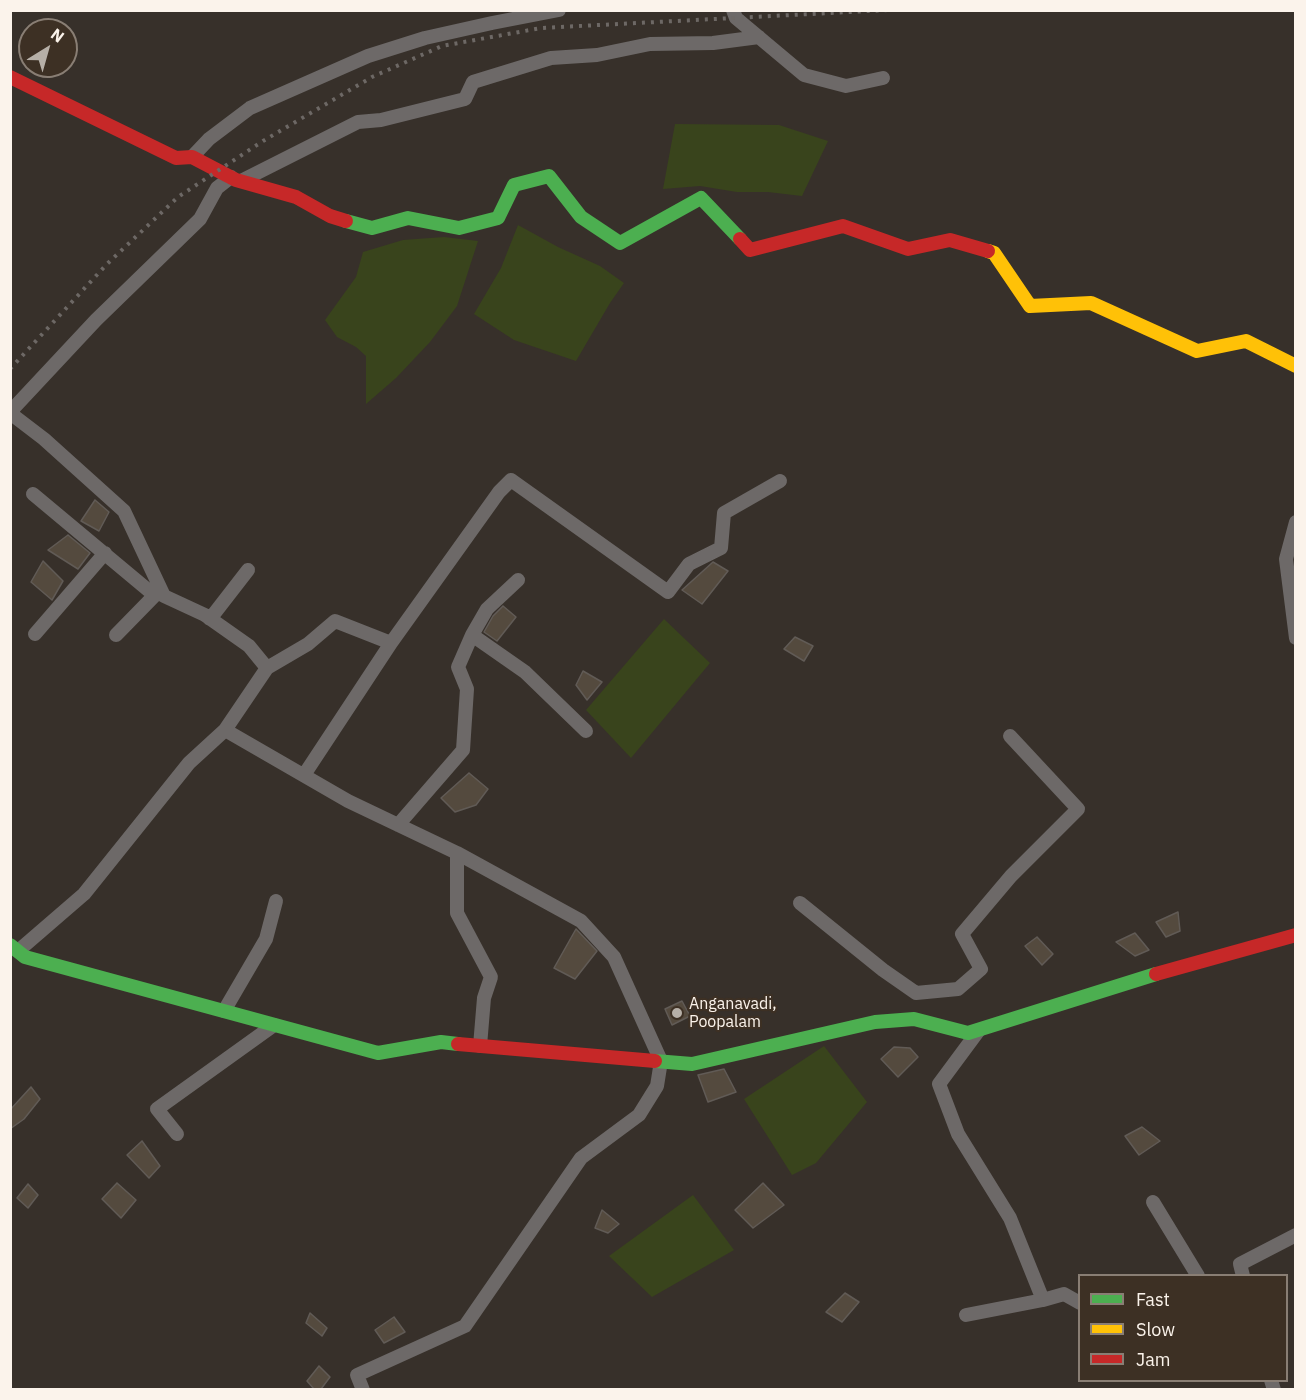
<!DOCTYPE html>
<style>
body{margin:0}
#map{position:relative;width:1306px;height:1400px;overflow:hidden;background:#37302a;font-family:"IBM Plex Sans",sans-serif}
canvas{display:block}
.frame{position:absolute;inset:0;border:12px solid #fbf3eb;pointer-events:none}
.legend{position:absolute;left:1078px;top:1274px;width:210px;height:108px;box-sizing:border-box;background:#3d3024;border:2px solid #897e74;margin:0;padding:8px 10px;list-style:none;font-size:18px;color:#fbf3eb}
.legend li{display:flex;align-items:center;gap:12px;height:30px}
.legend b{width:30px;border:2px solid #897e74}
.north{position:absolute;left:18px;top:18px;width:60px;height:60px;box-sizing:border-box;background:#3d3024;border:2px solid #897e74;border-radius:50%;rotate:37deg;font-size:16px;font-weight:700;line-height:24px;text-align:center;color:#fbf3eb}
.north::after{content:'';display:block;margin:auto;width:21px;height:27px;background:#b6afa7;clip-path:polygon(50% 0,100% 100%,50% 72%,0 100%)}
</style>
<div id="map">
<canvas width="1306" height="1400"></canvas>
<div class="frame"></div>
<ul class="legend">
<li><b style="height:8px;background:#4caf50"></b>Fast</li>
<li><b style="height:8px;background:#ffc107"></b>Slow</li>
<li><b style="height:8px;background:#c62828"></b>Jam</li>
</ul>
<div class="north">N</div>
</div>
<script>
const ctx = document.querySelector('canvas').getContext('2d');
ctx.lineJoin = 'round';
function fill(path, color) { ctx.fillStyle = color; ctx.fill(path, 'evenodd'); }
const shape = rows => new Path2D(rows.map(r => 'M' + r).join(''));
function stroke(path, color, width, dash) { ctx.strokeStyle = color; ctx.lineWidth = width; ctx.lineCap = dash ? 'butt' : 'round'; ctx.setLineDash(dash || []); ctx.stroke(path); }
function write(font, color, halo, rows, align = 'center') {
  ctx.font = font + ' "IBM Plex Sans",sans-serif'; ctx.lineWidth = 4.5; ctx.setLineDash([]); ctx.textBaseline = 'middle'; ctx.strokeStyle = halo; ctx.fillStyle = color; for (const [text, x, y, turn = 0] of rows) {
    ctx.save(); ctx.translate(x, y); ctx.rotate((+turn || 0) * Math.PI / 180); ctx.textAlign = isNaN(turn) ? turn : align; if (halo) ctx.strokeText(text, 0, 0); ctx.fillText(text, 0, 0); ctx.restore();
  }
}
fill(shape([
 [675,124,779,125,828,141,802,196,768,192,737,192,700,186,663,189],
 [518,225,558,247,600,266,624,283,610,303,576,361,514,340,474,314,501,268],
 [444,237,478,241,457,306,430,342,396,378,366,404,366,356,356,347,337,337,325,320,356,277,363,252,403,240],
 [664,619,710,663,631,758,586,710],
 [824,1046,867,1102,816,1163,792,1175,744,1099],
 [693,1195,734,1250,652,1297,609,1256]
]), '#39441c');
const building = shape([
 [95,500,109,512,99,531,81,521,95,500],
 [68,535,90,553,78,569,48,550,68,535],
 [43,561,63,581,52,600,31,582,43,561],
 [713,562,728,571,702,604,682,590,713,562],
 [503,606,516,617,497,641,484,632,493,616,503,606],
 [795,637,813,646,804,661,784,649,795,637],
 [583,671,602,682,587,700,576,685,583,671],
 [469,773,488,789,476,805,455,812,441,798,469,773],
 [1178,912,1180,931,1166,937,1156,922,1178,912],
 [576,929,597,951,575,979,554,968,576,929],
 [1135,933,1149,950,1135,956,1116,942,1135,933],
 [1037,937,1053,954,1042,965,1025,946,1037,937],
 [682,1001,690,1016,672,1025,665,1009,682,1001],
 [894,1047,910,1048,918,1057,898,1077,881,1059,894,1047],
 [724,1069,736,1092,708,1102,698,1075,724,1069],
 [31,1087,40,1099,24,1119,10,1129,10,1110,31,1087],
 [1142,1127,1160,1141,1139,1155,1125,1136,1142,1127],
 [142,1141,160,1166,149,1178,127,1155,142,1141],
 [117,1183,136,1200,121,1218,102,1199,117,1183],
 [763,1183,784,1205,753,1228,735,1210,763,1183],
 [28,1184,38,1195,28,1208,17,1198,28,1184],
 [602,1210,619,1224,608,1233,595,1228,602,1210],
 [845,1293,859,1302,842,1322,826,1312,845,1293],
 [310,1313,327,1328,322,1336,306,1323,310,1313],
 [394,1317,405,1332,384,1343,375,1330,394,1317],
 [319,1366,330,1377,321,1389,314,1389,307,1381,319,1366]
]);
fill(building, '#544a3e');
stroke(building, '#615b56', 1.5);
stroke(shape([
 [733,10,736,18,804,75,846,86,883,78],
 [192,157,209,139,250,108,368,56,425,38,492,23,559,10],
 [241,181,358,122,381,120,465,99,473,82,551,58,597,55,650,44,713,43,759,37],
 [10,412,96,320,200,219,217,188,231,177],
 [10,413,44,439,124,511,164,596,205,615,249,646,267,668],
 [33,494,154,595],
 [1296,522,1286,559,1296,638],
 [210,619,248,570],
 [35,634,105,553],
 [116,635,159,591],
 [472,635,487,609,518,580],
 [225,730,348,801,457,853,581,921,614,957,661,1061,657,1086,639,1115,581,1158,465,1326,357,1375,363,1390],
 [304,775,391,643,499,492,511,480,668,592,689,564,721,548,724,513,780,481],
 [398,825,463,750,467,689,458,667,472,635,525,672,586,731],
 [457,853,457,913,491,977,484,998,480,1046],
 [800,903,883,970,916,993,958,989,981,969,962,934,1011,876,1078,809,1010,736],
 [18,951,84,894,189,763,225,730,267,668,308,644,335,621,391,643],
 [224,1011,266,939,276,901],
 [177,1134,157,1109,274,1025],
 [1153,1202,1198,1276],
 [1243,1276,1240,1264,1296,1235],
 [1043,1300,1064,1294,1080,1303],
 [966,1315,1043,1300,1010,1218,958,1134,939,1084,979,1030],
 [1271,1380,1274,1390]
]), '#6d6968', 14);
stroke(shape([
 [346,221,372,228,408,218,459,228,498,218,514,185,549,176,581,217,620,243,701,198,740,239],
 [10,945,25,957,378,1053,441,1042,458,1044],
 [655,1061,692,1064,875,1022,914,1019,968,1033,1156,974]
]), '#4caf50', 14);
stroke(shape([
 [988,251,994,253,1030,306,1091,303,1197,351,1246,341,1296,366]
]), '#ffc107', 14);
stroke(shape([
 [10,77,176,158,192,157,236,180,296,197,330,216,346,221],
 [740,239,750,250,843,226,908,249,950,240,988,251],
 [1156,974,1296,935],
 [458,1044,655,1061]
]), '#c62828', 14);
stroke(shape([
 [10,369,107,264,178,197,263,141,372,77,442,46,541,28,888,10]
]), '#6d6865', 4, [3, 6]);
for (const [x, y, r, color] of [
 [677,1013,6,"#b6afa7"]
]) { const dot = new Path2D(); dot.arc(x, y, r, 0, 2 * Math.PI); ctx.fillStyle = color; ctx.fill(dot); stroke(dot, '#3d3024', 2); }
write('16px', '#fbf3eb', '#3d3024', [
 ["Anganavadi,",689,1004],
 ["Poopalam",689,1022]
], 'left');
</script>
